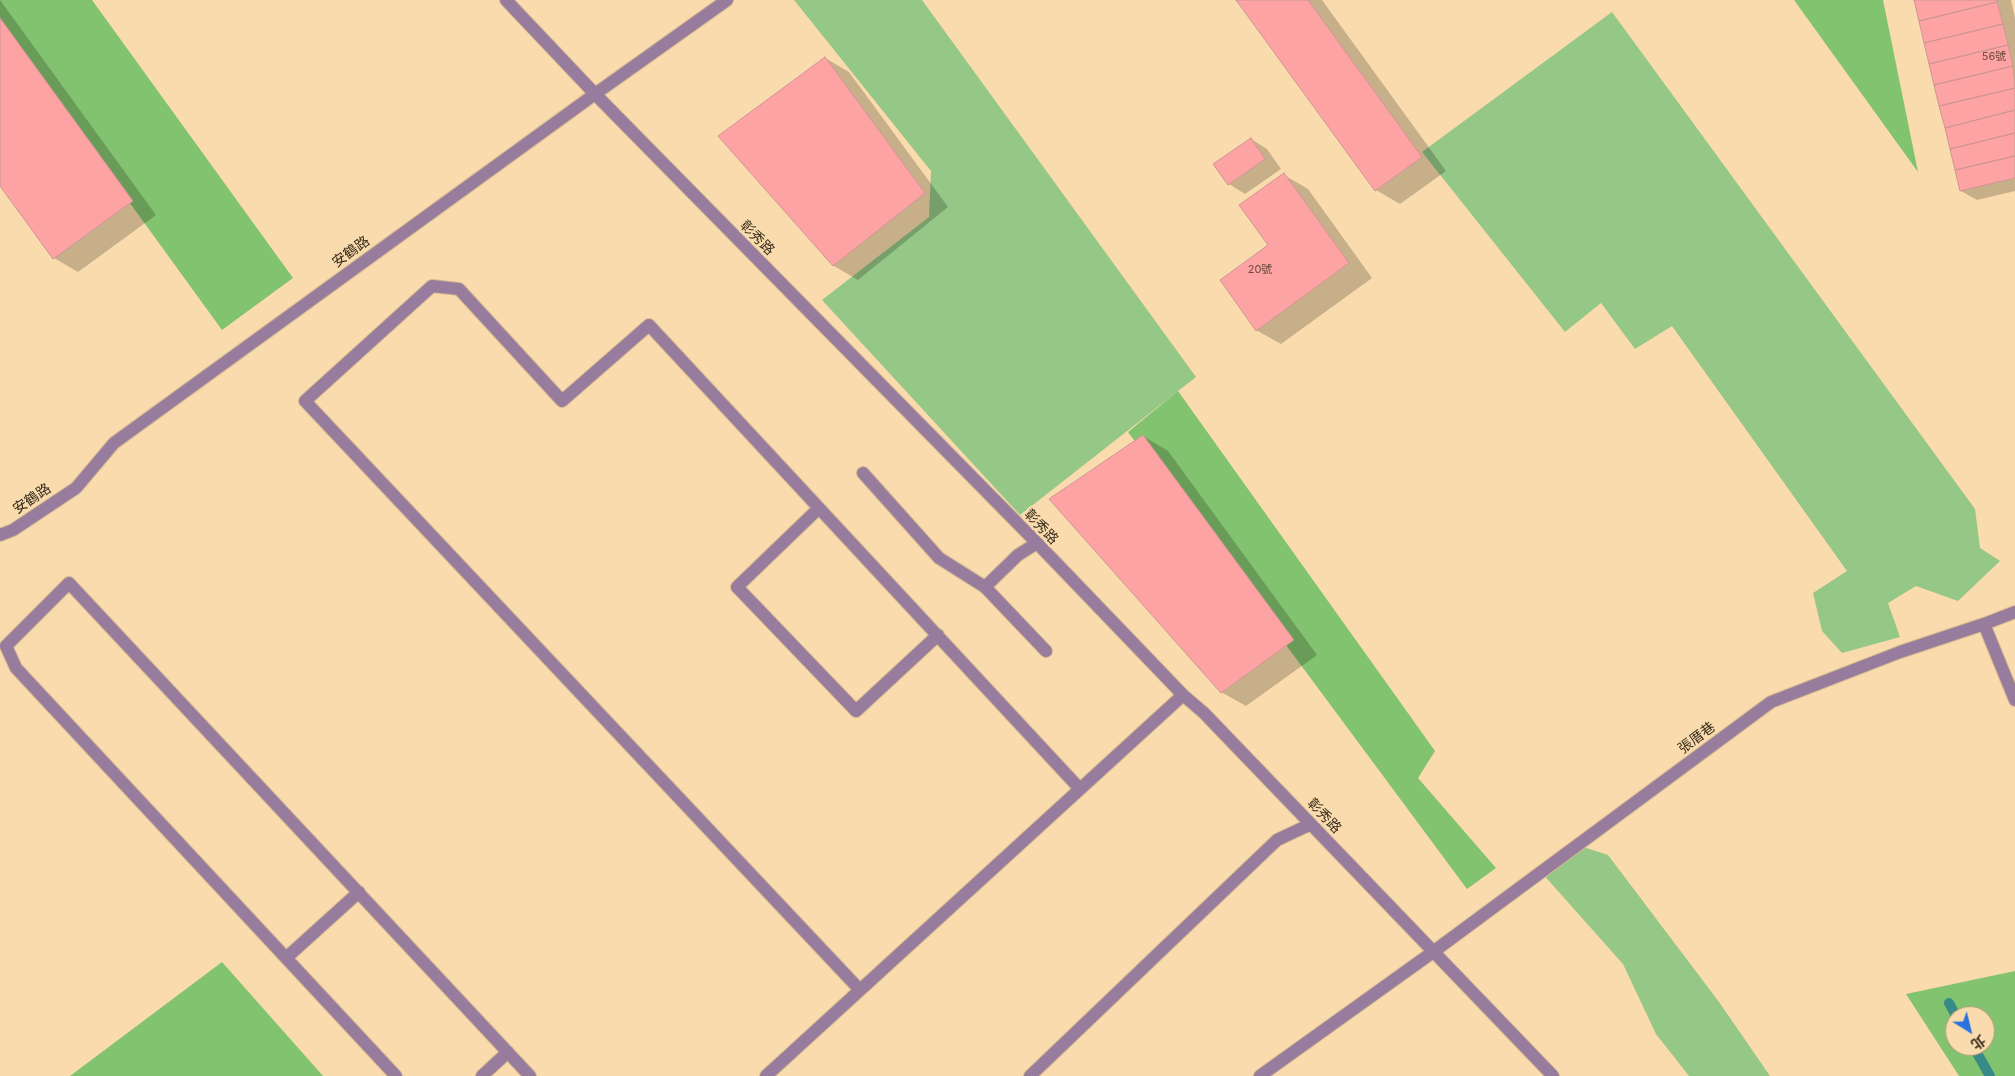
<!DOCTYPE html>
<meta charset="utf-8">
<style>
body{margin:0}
#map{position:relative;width:2015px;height:1076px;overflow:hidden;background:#f9dbad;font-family:Inter,"Noto Sans TC",sans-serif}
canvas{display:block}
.north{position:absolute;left:1945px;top:1006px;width:50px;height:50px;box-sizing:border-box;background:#f9dbad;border:1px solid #ac9673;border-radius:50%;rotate:144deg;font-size:14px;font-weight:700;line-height:20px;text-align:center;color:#392e1c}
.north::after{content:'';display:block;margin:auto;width:18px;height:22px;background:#2b72df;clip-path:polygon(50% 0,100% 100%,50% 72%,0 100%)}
</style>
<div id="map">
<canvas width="2015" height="1076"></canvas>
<div class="north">北</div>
</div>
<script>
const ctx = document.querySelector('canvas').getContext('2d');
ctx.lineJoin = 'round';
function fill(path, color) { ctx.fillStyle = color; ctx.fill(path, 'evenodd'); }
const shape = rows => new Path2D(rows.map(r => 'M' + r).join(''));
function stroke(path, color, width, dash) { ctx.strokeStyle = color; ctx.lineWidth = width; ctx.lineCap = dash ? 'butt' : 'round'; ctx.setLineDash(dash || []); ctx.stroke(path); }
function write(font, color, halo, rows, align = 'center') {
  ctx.font = font + ' Inter,"Noto Sans TC",sans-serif'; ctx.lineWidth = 5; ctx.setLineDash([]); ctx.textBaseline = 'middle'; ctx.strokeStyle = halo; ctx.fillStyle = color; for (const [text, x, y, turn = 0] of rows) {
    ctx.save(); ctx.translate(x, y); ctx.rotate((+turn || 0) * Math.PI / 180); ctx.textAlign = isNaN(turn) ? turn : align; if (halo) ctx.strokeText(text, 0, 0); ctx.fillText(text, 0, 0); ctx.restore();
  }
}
fill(shape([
 [794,0,922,0,1196,377,1020,515,822,300,929,217,931,171],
 [1612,12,1975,509,1980,548,2000,561,1958,601,1916,586,1888,603,1900,637,1842,653,1822,631,1813,593,1847,571,1672,326,1635,349,1601,303,1565,332,1422,152],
 [1580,846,1608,855,1719,1002,1770,1076,1689,1076,1656,1034,1623,964,1541,872]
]), '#95c787');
fill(shape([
 [0,0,92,0,293,278,222,330,0,24],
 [1794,0,1883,0,1918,172],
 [1178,391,1435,751,1418,778,1496,868,1467,889,1128,432],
 [222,962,323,1076,70,1076],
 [2015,971,2015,1076,1959,1076,1906,994],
 [1955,1016,1985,1016,1985,1046,1955,1046]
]), '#82c36f');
fill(shape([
 [0,0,156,215,78,272,54,258,0,184],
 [1237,0,1322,0,1446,171,1400,204,1376,190],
 [1921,0,2011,0,2015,18,2015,191,1977,200,1961,191],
 [825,58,849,72,948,207,858,280,834,266],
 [1251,139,1267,149,1281,169,1245,194,1229,184],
 [1284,175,1308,189,1372,278,1281,344,1256,330,1270,246],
 [1143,436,1168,451,1317,655,1246,706,1221,692]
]), '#0003');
stroke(shape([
 [1949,1003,1956,1016],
 [1973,1046,1990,1076]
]), '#368a88', 10);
const building = shape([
 [1236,0,1308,0,1422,157,1375,191,1236,0],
 [1914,0,1997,0,1997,2,1919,21,1914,0],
 [1997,2,2003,24,1924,43,1919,21,1997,2],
 [0,18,133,201,53,259,0,186,0,18],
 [2003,24,2008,45,1929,64,1924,43,2003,24],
 [2008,45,2013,66,1934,85,1929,64,2008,45],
 [825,57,925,193,833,266,718,136,825,57],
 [2013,66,2015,88,1939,106,1934,85,2013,66],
 [2015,88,2015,110,1945,128,1939,106,2015,88],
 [2015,110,2015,133,1950,149,1945,128,2015,110],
 [2015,133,2015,156,1955,170,1950,149,2015,133],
 [1251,138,1265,159,1228,185,1213,164,1251,138],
 [2015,156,2015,178,1960,191,1955,170,2015,156],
 [1284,173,1349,263,1256,331,1220,280,1268,245,1239,205,1284,173],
 [1143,435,1294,640,1221,693,1049,499,1143,435]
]);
fill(building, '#fda3a4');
stroke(building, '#ce9595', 1);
const minor = shape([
 [506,0,595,94,1037,543,1183,695,1204,713,1553,1076],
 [863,473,939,558,985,587],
 [819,508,737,587,856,711,938,635],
 [0,535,13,530,76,488,114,443,595,94,727,0],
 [1037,543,1018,555,985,587,1046,651],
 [1984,624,2015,700],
 [286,958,359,892],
 [860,990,305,401,432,286,459,289,562,401,649,325,1080,789],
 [396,1076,16,668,6,646,69,583,530,1076],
 [482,1076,508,1052],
 [766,1076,1183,695],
 [1030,1076,1277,840,1311,824],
 [1260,1076,1433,952,1771,702,1900,652,1984,624,2015,612]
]);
stroke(minor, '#d3b890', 14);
stroke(minor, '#977c9e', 12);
write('11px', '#6a4b3e', null, [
 ["56號",1994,57],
 ["20號",1260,270]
]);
write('14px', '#392e1c', '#f9dbad', [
 ["彰秀路",757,238,45],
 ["安鶴路",351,252,-36],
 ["安鶴路",32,499,-34],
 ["彰秀路",1041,527,46],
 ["張厝巷",1697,738,-37],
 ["彰秀路",1324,816,46]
]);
</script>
